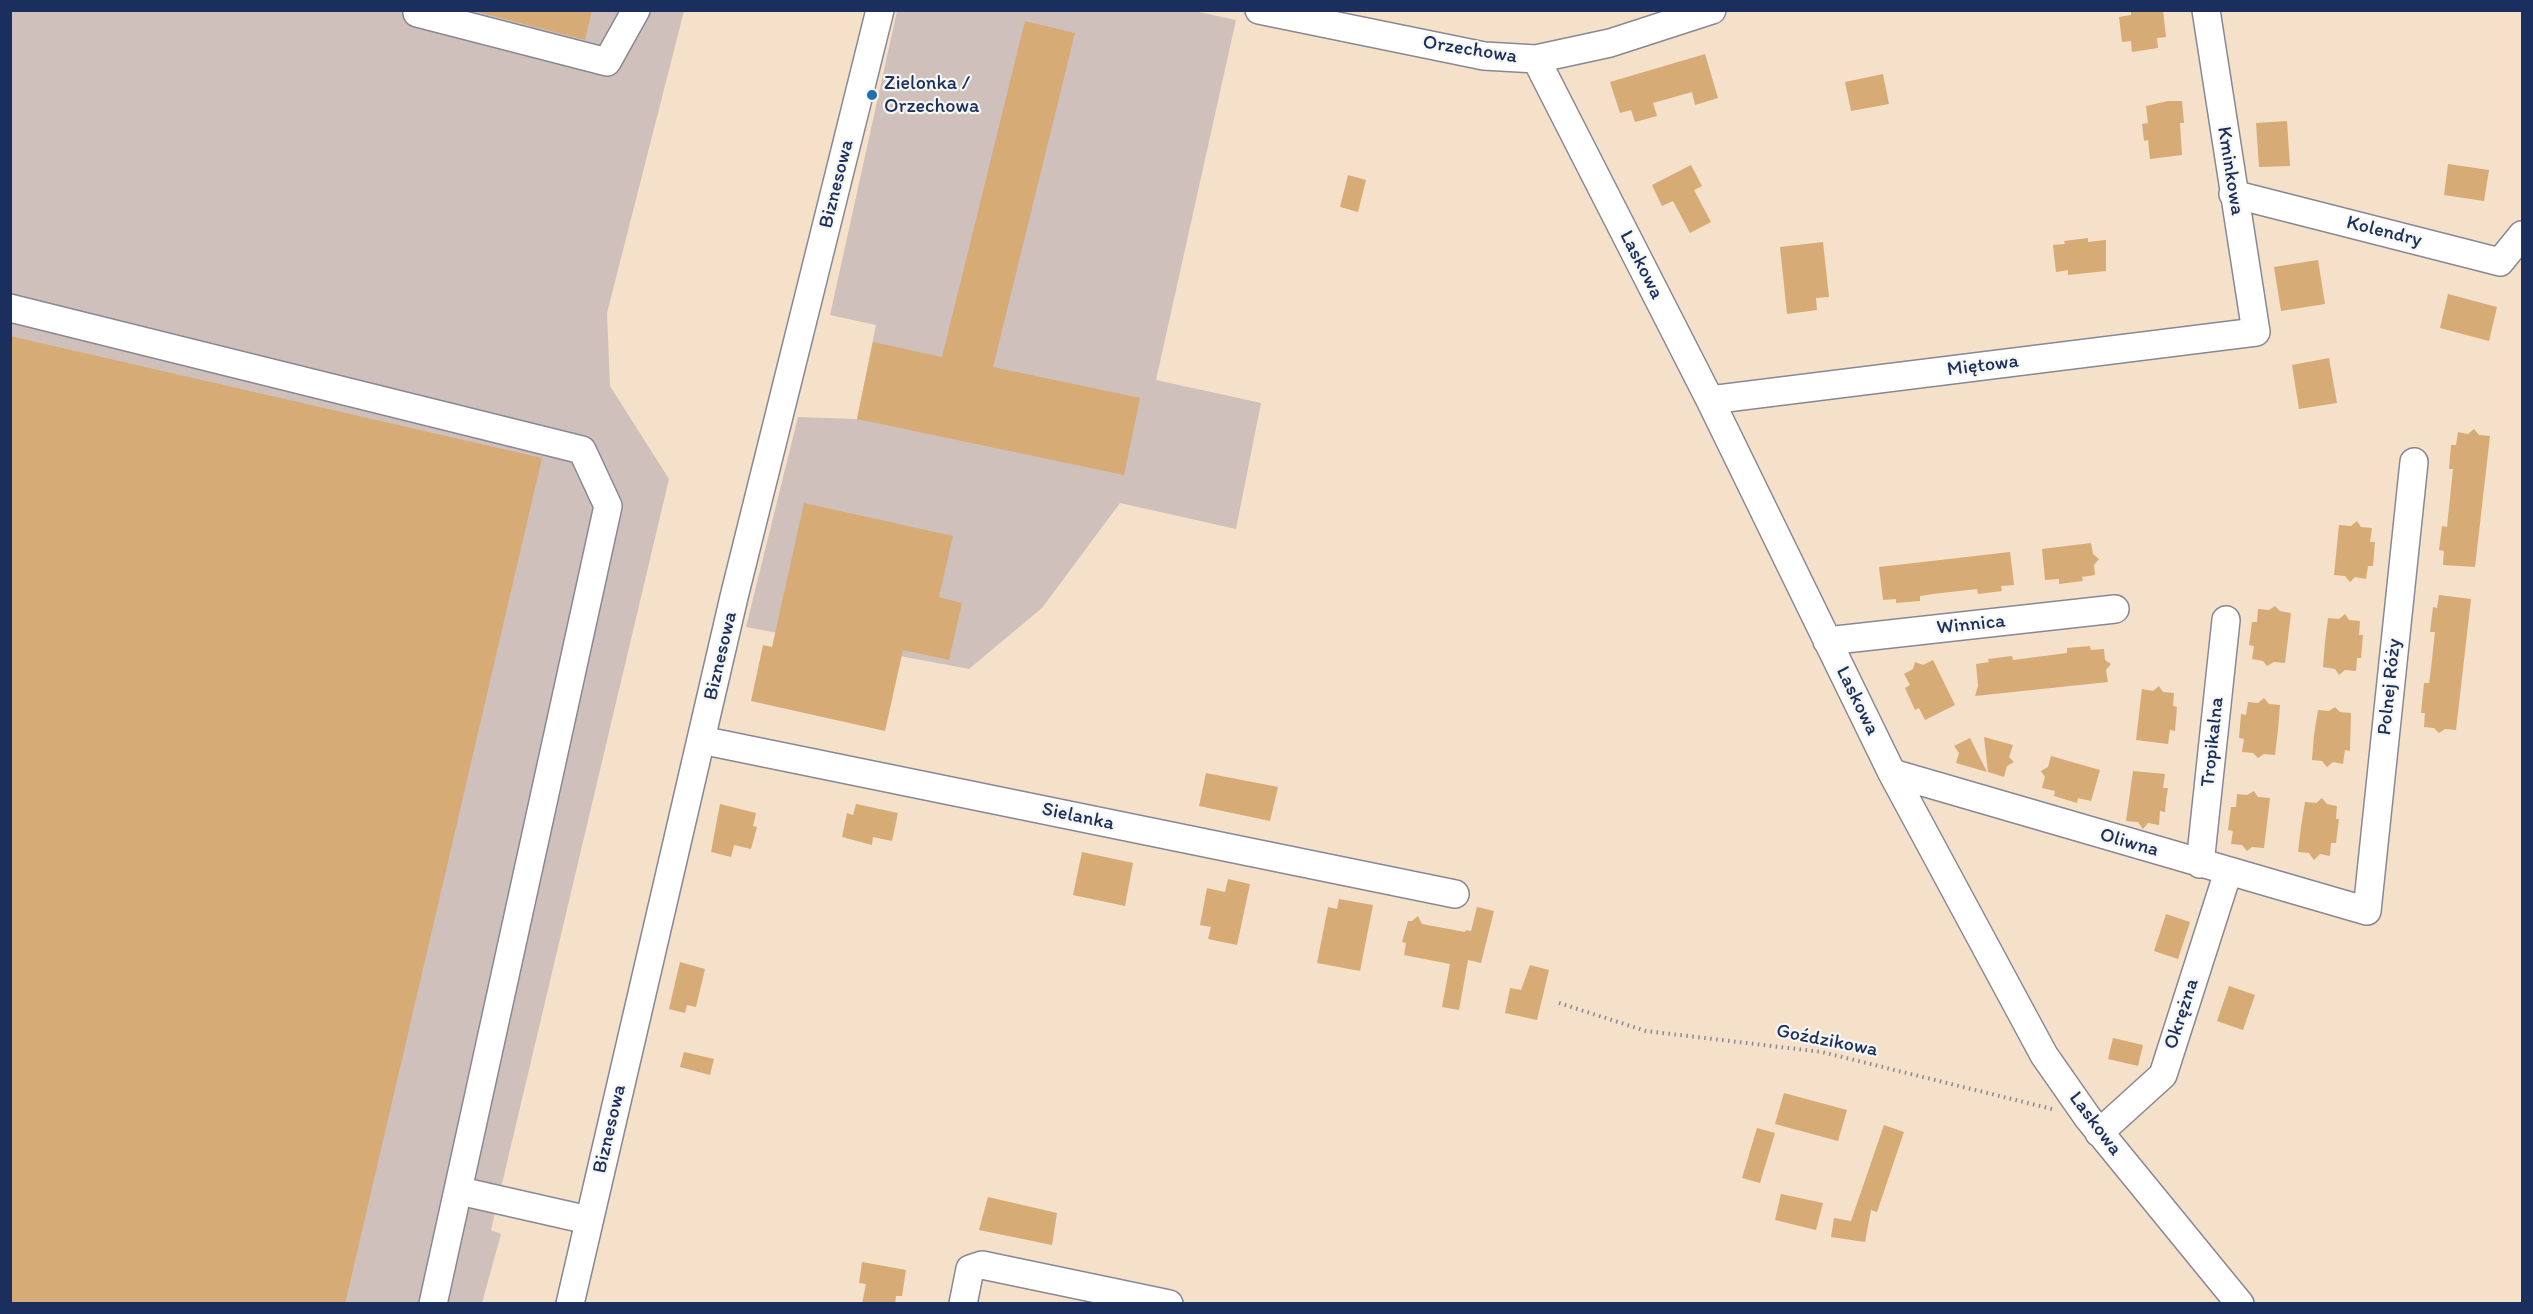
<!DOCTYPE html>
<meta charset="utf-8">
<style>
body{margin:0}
#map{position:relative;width:2533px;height:1314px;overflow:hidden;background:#f5e0c9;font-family:Itim,sans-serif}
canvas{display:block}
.frame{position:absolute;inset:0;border:12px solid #1b2f5e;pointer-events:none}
</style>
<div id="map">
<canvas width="2533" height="1314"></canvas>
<div class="frame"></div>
</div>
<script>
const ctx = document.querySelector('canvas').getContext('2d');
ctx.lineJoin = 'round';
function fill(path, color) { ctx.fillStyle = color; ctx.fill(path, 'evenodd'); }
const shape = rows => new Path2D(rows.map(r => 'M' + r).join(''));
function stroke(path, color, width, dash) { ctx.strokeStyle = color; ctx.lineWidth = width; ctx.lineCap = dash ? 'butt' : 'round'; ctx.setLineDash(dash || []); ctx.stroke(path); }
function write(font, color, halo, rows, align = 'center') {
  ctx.font = font + ' Itim,sans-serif'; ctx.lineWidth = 4.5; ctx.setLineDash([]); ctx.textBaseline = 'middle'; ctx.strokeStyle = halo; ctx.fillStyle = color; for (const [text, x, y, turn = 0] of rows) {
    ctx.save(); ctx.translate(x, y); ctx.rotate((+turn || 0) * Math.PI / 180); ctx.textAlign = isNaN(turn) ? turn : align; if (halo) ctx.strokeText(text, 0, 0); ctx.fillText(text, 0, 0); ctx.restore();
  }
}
fill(shape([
 [1189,10,1236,20,1156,380,1261,403,1236,529,1120,503,1042,608,969,669,746,627,798,417,857,419,876,325,830,315,897,11],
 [10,11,684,11,607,313,610,386,669,479,491,1230,501,1234,482,1303,11,1303]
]), '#cfc0bb');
fill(shape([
 [470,10,592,10,585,40],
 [2131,10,2163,10,2166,37,2157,38,2158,48,2132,52,2131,41,2122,42,2119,17,2131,15],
 [1025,21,1075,33,993,367,1140,398,1124,475,857,419,873,342,942,357],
 [1705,54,1718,98,1695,105,1692,92,1653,103,1657,116,1635,122,1631,110,1620,113,1610,82],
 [1883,74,1889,104,1851,111,1845,82],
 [2168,101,2182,101,2184,123,2180,123,2182,155,2150,159,2148,140,2144,141,2142,124,2148,123,2146,106],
 [2287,121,2290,166,2259,167,2256,123],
 [2448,164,2489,170,2484,201,2444,195],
 [1691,165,1702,186,1694,190,1711,222,1690,233,1673,201,1662,206,1652,185],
 [1348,175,1366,180,1358,212,1340,207],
 [2088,238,2088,242,2106,240,2106,271,2068,275,2068,270,2056,272,2053,245,2065,244,2064,241],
 [1823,242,1829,297,1816,298,1817,310,1787,314,1780,247],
 [2318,260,2325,304,2281,311,2274,267],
 [2448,294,2497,307,2489,341,2440,328],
 [10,336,542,458,345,1304,10,1304],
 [2329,358,2337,403,2299,409,2292,365],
 [2474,429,2479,435,2490,436,2475,567,2443,565,2444,551,2439,550,2442,526,2447,527,2453,469,2449,469,2451,445,2456,445,2458,432,2468,434],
 [804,503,953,536,939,597,962,603,949,660,903,650,885,731,751,701,763,645,772,647],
 [2357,521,2361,527,2372,528,2370,542,2375,542,2373,566,2368,566,2366,579,2355,577,2350,582,2345,576,2334,575,2339,525,2351,526],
 [2091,543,2093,554,2099,559,2094,565,2095,575,2082,577,2083,581,2059,584,2059,579,2045,580,2042,549],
 [2010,552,2014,585,2001,586,2002,591,1978,594,1977,589,1933,594,1920,596,1920,601,1896,603,1896,599,1883,600,1879,567],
 [2439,595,2471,599,2456,730,2445,729,2439,733,2434,728,2424,727,2425,713,2421,713,2424,683,2429,683,2430,677,2435,632,2430,632,2433,607,2437,608],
 [2275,606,2280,611,2291,613,2285,663,2274,662,2267,666,2263,661,2252,659,2254,646,2249,645,2252,622,2257,622,2258,609,2269,610],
 [2345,614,2349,620,2360,621,2359,635,2363,635,2361,658,2357,658,2356,671,2345,670,2339,675,2335,669,2323,667,2325,642,2328,618,2339,619],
 [2090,646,2091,650,2104,649,2105,660,2111,664,2106,670,2108,682,1975,696,1978,686,1976,664,1989,662,1988,659,2012,656,2013,660,2067,653,2067,648],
 [1933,660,1955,705,1925,720,1919,708,1915,710,1905,688,1910,685,1904,674,1913,669,1915,662,1923,665],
 [2159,686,2163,692,2174,693,2173,706,2177,707,2175,731,2170,730,2168,744,2136,740,2142,689,2153,691],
 [2264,698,2269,704,2280,705,2278,730,2275,755,2264,754,2258,758,2253,753,2242,752,2244,739,2239,738,2241,714,2246,715,2248,702,2258,703],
 [2335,707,2340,712,2351,713,2350,751,2345,750,2343,764,2333,762,2327,767,2322,761,2312,760,2314,735,2318,710,2329,711],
 [1984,737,2013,745,2009,757,2014,762,2007,766,2004,777,1988,772],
 [1970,738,1987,772,1956,763,1959,753,1954,746],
 [2051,756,2100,770,2091,801,2078,798,2077,803,2054,796,2055,791,2042,788,2045,777,2041,771,2048,767],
 [2133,771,2165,774,2163,788,2168,788,2166,800,2165,812,2160,811,2159,825,2148,823,2143,829,2138,822,2126,821],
 [1206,773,1278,787,1270,821,1199,806],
 [2254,791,2258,797,2270,798,2264,848,2252,847,2247,851,2242,845,2231,844,2233,831,2228,830,2231,807,2236,807,2237,794,2247,795],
 [2322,798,2327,804,2337,806,2336,819,2339,819,2336,843,2331,843,2330,856,2320,854,2314,860,2309,853,2298,852,2301,827,2305,802,2316,803],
 [720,804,756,813,753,826,757,827,751,849,734,845,731,857,711,852],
 [856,804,898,813,892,841,873,837,872,845,842,837,847,813,853,815],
 [1082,852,1133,863,1125,906,1073,895],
 [1228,879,1250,884,1237,945,1208,939,1211,927,1200,925,1207,888,1225,892],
 [1339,899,1373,905,1360,971,1317,963,1328,907,1337,909],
 [1477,907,1494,911,1481,963,1468,960,1459,1010,1442,1007,1450,964,1404,955,1406,943,1402,942,1408,921,1412,921,1418,916,1422,924,1465,932,1466,930,1471,931],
 [2166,914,2190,922,2178,959,2154,951],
 [680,962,705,969,696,1007,687,1005,685,1013,669,1009],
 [1530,965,1549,970,1537,1020,1505,1013,1510,988,1521,990],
 [2229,986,2255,995,2243,1030,2217,1021],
 [2113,1038,2143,1045,2138,1066,2108,1059],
 [684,1052,714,1059,710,1075,680,1067],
 [1784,1093,1847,1110,1838,1141,1775,1124],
 [1884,1125,1904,1132,1877,1212,1871,1210,1865,1242,1831,1237,1834,1218,1851,1221],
 [1757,1128,1775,1133,1760,1183,1742,1178],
 [1781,1194,1823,1203,1816,1230,1775,1220],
 [988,1197,1057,1213,1052,1245,979,1230],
 [862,1262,906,1270,902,1296,896,1296,895,1304,862,1304,866,1284,859,1283]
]), '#d6ab76');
const minor = shape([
 [417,10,417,13,607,62,636,10],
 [1259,10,1484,56,1536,59,1610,43,1712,10],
 [1536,59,1710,400,1892,773,2044,1055,2088,1118,2240,1304],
 [2233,194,2500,262,2522,235],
 [10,308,582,450,608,506,433,1304],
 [1710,400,2256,332,2206,10],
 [1827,641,2115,609],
 [701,740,1455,894],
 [1892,773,2367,911,2414,462],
 [2200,864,2226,620],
 [2099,1133,2163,1075,2228,872],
 [460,1191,588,1220],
 [570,1304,734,597,880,10],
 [963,1304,970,1269,982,1265,1169,1304]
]);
stroke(minor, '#888894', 30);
stroke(shape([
 [1559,1003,1646,1031,1822,1052,2052,1109]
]), '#888894', 4, [1.5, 4.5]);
stroke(minor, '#fff', 27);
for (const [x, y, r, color] of [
 [872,95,6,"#1f6fb2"]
]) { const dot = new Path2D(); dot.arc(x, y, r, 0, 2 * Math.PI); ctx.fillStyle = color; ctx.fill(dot); stroke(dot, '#f6f6f2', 2); }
write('20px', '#1b2f5e', '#f6f6f2', [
 ["Orzechowa",1470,50,9],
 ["Kminkowa",2230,171,81],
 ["Biznesowa",837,184,-76],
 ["Kolendry",2384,232,14],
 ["Laskowa",1641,265,63],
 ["Miętowa",1983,366,-7],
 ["Winnica",1971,625,-6],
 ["Biznesowa",721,656,-77],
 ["Polnej Róży",2390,687,-84],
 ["Laskowa",1857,701,64],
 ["Tropikalna",2213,742,-84],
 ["Sielanka",1078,817,12],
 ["Oliwna",2129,843,16],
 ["Okrężna",2182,1014,-72],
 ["Goździkowa",1827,1041,11],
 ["Laskowa",2095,1124,53],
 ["Biznesowa",610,1129,-77]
]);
write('20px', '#1b2f5e', '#f6f6f2', [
 ["Zielonka /",884,84],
 ["Orzechowa",884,107]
], 'left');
</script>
